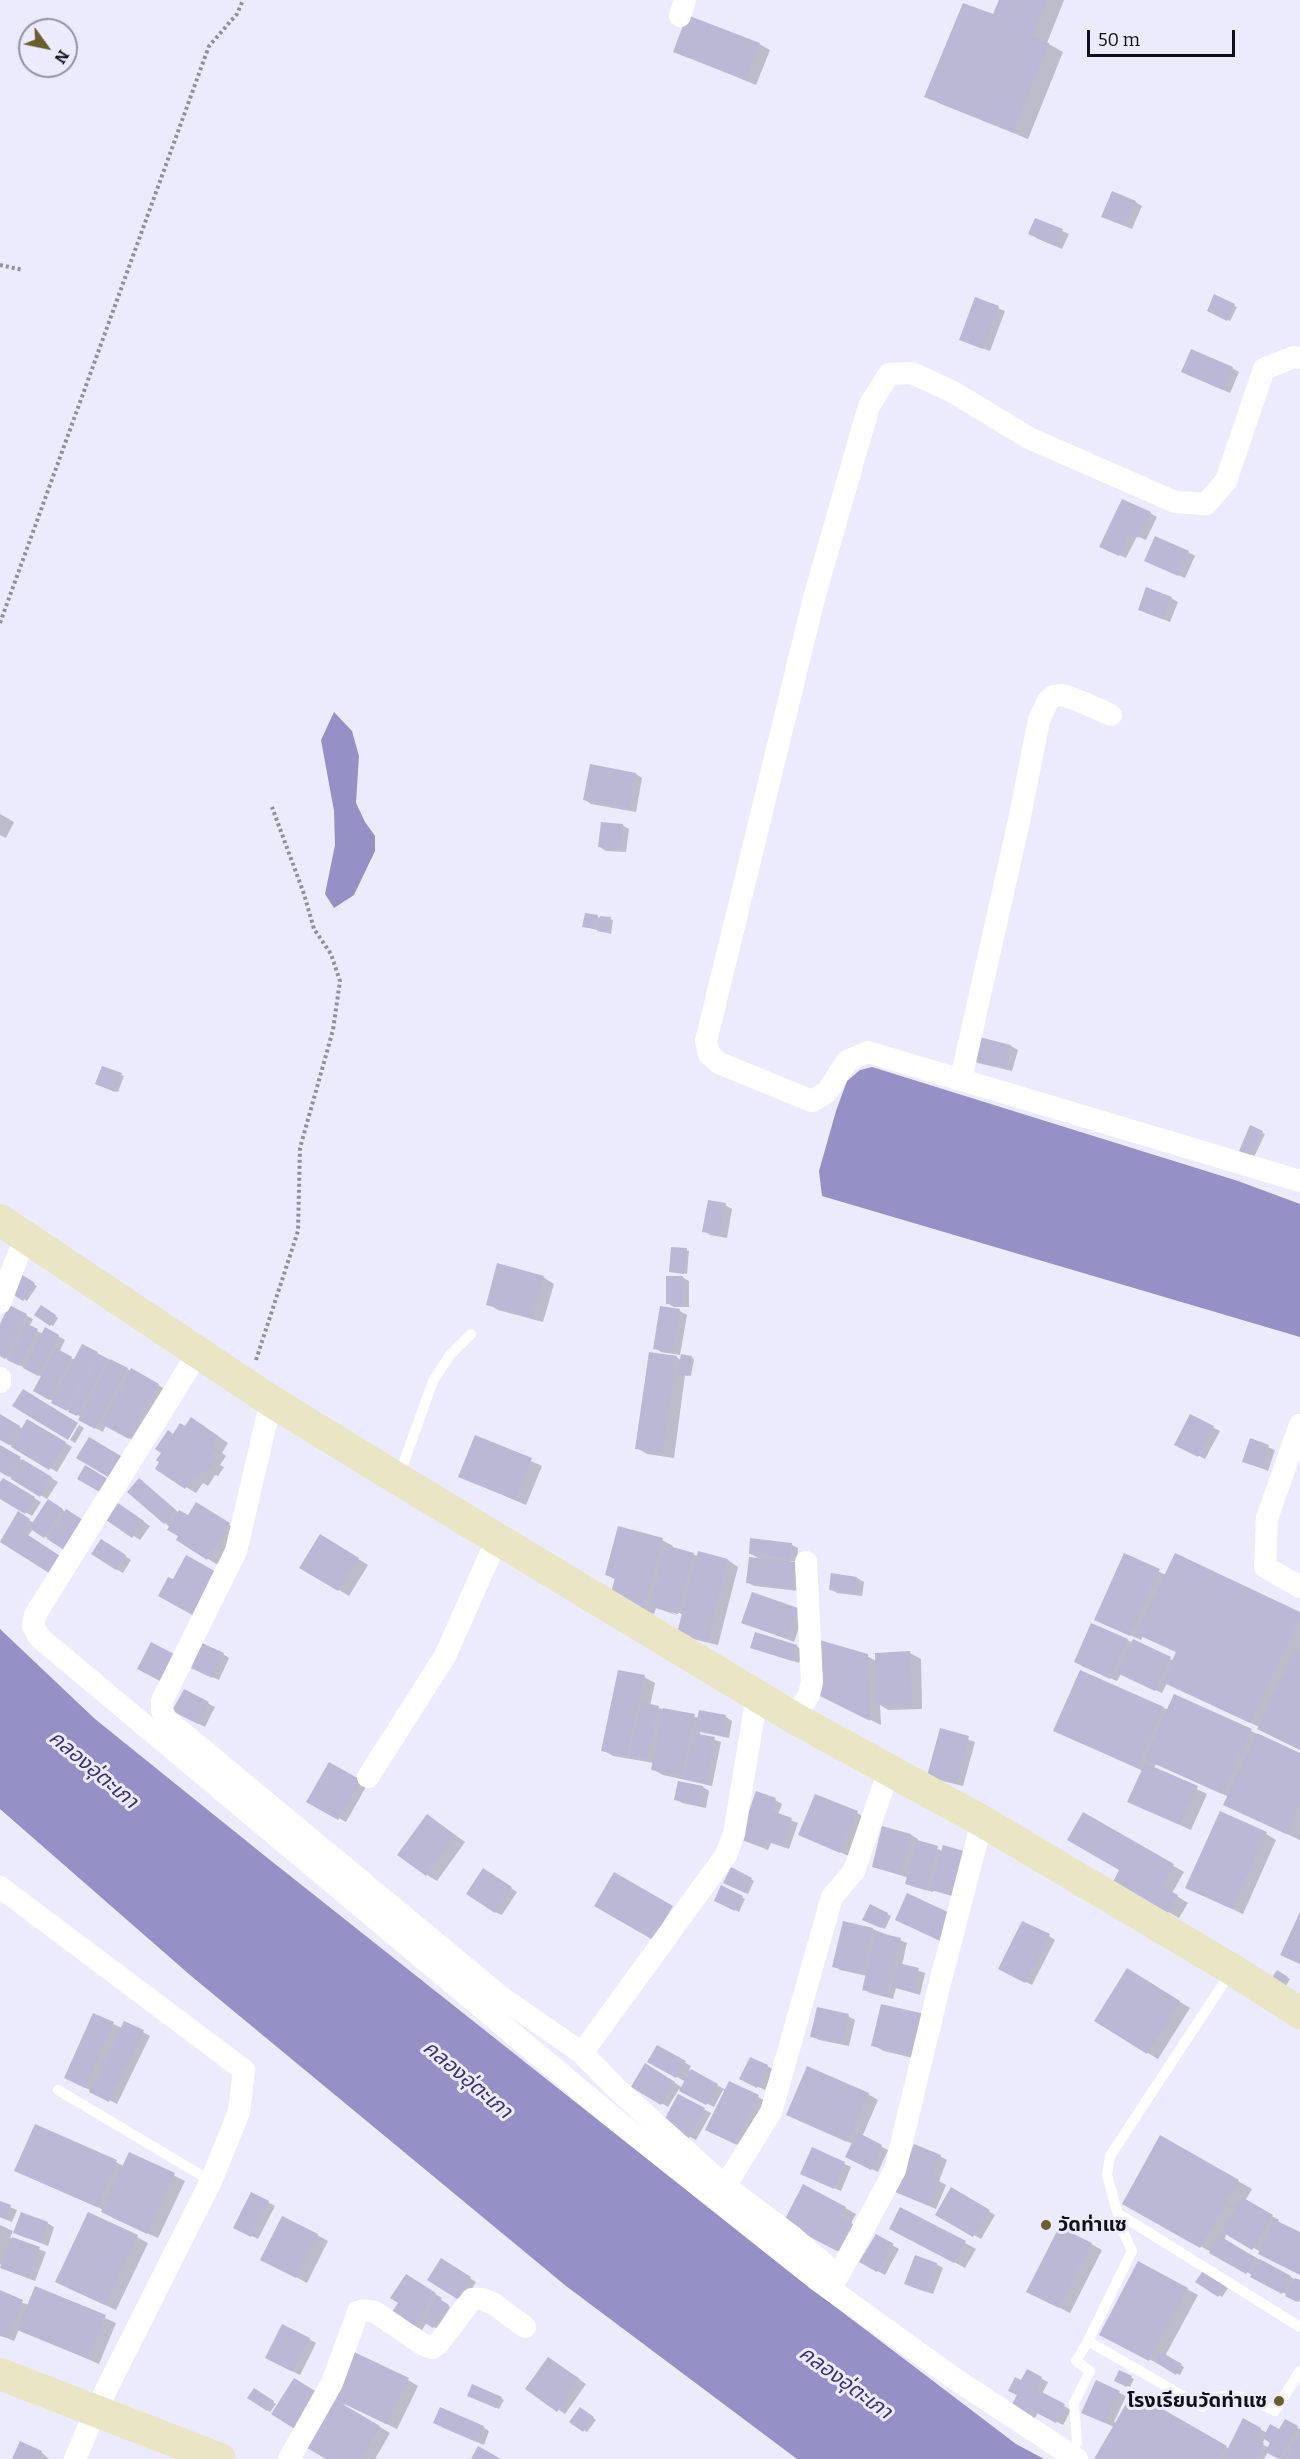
<!DOCTYPE html>
<meta charset="utf-8">
<style>
body{margin:0}
#map{position:relative;width:1300px;height:2459px;overflow:hidden;background:#ecebfd;font-family:Bitter,serif}
canvas{display:block}
.north{position:absolute;left:18px;top:18px;width:60px;height:60px;box-sizing:border-box;background:#ecebfd;border:2px solid #9493a2;border-radius:50%;rotate:123deg;font-size:16px;font-weight:700;line-height:24px;text-align:center;color:#111019}
.north::after{content:'';display:block;margin:auto;width:21px;height:27px;background:#685f2c;clip-path:polygon(50% 0,100% 100%,50% 72%,0 100%)}
.scale{position:absolute;left:1087px;top:30px;width:148px;height:27px;box-sizing:border-box;border:3px solid #111019;border-top:0;padding-left:8px;font-size:18px;line-height:21px;white-space:nowrap;color:#111019;-webkit-text-stroke:4px #ecebfd;paint-order:stroke}
</style>
<div id="map">
<canvas width="1300" height="2459"></canvas>
<div class="north">N</div>
<div class="scale">50 m</div>
</div>
<script>
const ctx = document.querySelector('canvas').getContext('2d');
ctx.lineJoin = 'round';
function fill(path, color) { ctx.fillStyle = color; ctx.fill(path, 'evenodd'); }
const shape = rows => new Path2D(rows.map(r => 'M' + r).join(''));
function stroke(path, color, width, dash) { ctx.strokeStyle = color; ctx.lineWidth = width; ctx.lineCap = dash ? 'butt' : 'round'; ctx.setLineDash(dash || []); ctx.stroke(path); }
function write(font, color, halo, rows, align = 'center') {
  ctx.font = font + ' Bitter,"Noto Sans Thai",serif'; ctx.lineWidth = 6; ctx.setLineDash([]); ctx.textBaseline = 'middle'; ctx.strokeStyle = halo; ctx.fillStyle = color; for (const [text, x, y, turn = 0] of rows) {
    ctx.save(); ctx.translate(x, y); ctx.rotate((+turn || 0) * Math.PI / 180); ctx.textAlign = isNaN(turn) ? turn : align; if (halo) ctx.strokeText(text, 0, 0); ctx.fillText(text, 0, 0); ctx.restore();
  }
}
fill(shape([
 [334,712,352,731,359,756,356,803,365,822,375,836,375,851,354,895,334,908,325,894,335,845,334,811,321,740],
 [872,1067,1238,1181,1300,1204,1300,1337,822,1196,819,1171,836,1111,847,1081,860,1070],
 [0,1629,95,1719,265,1856,791,2273,1016,2444,1044,2459,797,2459,566,2286,190,1975,0,1809]
]), '#9590c6');
fill(shape([
 [1001,0,1064,0,1047,43,1063,52,1028,139,941,104,926,96,994,16],
 [759,44,770,50,756,85,674,51],
 [1135,202,1142,206,1132,229,1110,220],
 [1062,231,1069,234,1062,249,1036,238],
 [1215,296,1237,307,1230,321,1208,310],
 [976,299,1005,311,990,351,968,343],
 [1232,368,1239,372,1230,393,1189,375],
 [1150,513,1157,517,1146,540,1137,536,1126,558,1108,550],
 [1188,552,1195,556,1185,578,1152,564],
 [1171,598,1178,602,1170,622,1146,613],
 [636,774,642,778,636,812,591,804,585,800],
 [0,814,14,822,6,838,0,835],
 [622,825,629,829,626,852,606,851,600,847],
 [597,917,613,920,611,934,586,927],
 [977,1038,1011,1046,1018,1050,1012,1071,978,1063,971,1059],
 [121,1075,124,1076,118,1092,100,1085],
 [1251,1127,1265,1134,1254,1157,1240,1150],
 [725,1205,732,1209,727,1238,710,1235,704,1231],
 [686,1250,689,1251,687,1274,670,1271],
 [21,1276,37,1286,27,1301,11,1291],
 [543,1277,554,1284,543,1322,498,1310,488,1304],
 [682,1277,689,1281,689,1307,674,1307,667,1303],
 [10,1307,33,1319,29,1327,43,1334,45,1329,65,1340,59,1352,75,1360,97,1353,169,1391,140,1444,106,1425,103,1432,82,1421,81,1417,35,1391,42,1377,0,1355,0,1328],
 [41,1307,58,1318,53,1326,36,1315],
 [661,1308,680,1311,687,1315,680,1355,661,1352,655,1348],
 [673,1355,681,1360,691,1357,694,1359,691,1376,685,1375,674,1458,647,1454,637,1448],
 [0,1416,23,1429,28,1421,72,1447,57,1472,0,1439],
 [1191,1416,1220,1431,1205,1459,1176,1444],
 [79,1425,84,1428,75,1443,70,1440],
 [202,1425,228,1443,222,1453,226,1456,220,1465,224,1467,218,1476,215,1475,208,1486,203,1483,196,1493,186,1487,173,1436,186,1427],
 [476,1437,542,1466,526,1505,459,1476],
 [1251,1440,1275,1450,1268,1471,1244,1461],
 [0,1447,58,1482,47,1499,0,1471],
 [3,1480,41,1502,32,1516,0,1497,0,1485],
 [139,1480,179,1513,188,1517,207,1510,239,1531,218,1565,178,1540,180,1536,165,1523],
 [48,1501,66,1512,51,1540,33,1529,28,1536,50,1572,1,1540,18,1513,34,1523],
 [125,1509,150,1526,140,1540,109,1520],
 [321,1536,368,1565,349,1596,301,1567],
 [662,1540,673,1546,672,1548,698,1556,699,1553,728,1560,738,1567,718,1645,689,1638,679,1632,683,1615,672,1609,671,1612,679,1616,656,1608,654,1614,622,1606,616,1580,607,1575],
 [108,1544,131,1560,123,1573,116,1569],
 [792,1545,798,1548,797,1562,790,1561,802,1568,799,1591,754,1586,747,1582,761,1560,750,1553],
 [1125,1555,1166,1575,1300,1614,1300,1750,1259,1727,1167,1683,1162,1693,1121,1674,1117,1681,1082,1666,1127,1640,1174,1661,1178,1653,1143,1636,1141,1640,1107,1625],
 [832,1575,857,1578,864,1582,862,1596,837,1593,830,1589],
 [798,1609,804,1613,794,1642,743,1622],
 [796,1646,803,1650,799,1663,752,1647],
 [910,1653,921,1659,922,1709,888,1710,880,1705,881,1725,829,1700,867,1656,876,1661],
 [223,1654,229,1658,219,1680,199,1671],
 [644,1677,655,1683,650,1706,699,1718,700,1712,726,1717,732,1721,729,1738,700,1732,700,1735,721,1742,712,1786,663,1775,652,1769,654,1763,613,1756,602,1750],
 [185,1691,215,1707,205,1727,181,1715],
 [1163,1708,1251,1731,1300,1755,1300,1840,1239,1812,1229,1797,1156,1764,1154,1768,1207,1794,1191,1830,1140,1807,1143,1771,1055,1730],
 [941,1730,975,1742,963,1786,935,1779],
 [329,1764,367,1785,346,1822,308,1801],
 [703,1787,709,1791,706,1808,682,1803,676,1799],
 [775,1800,782,1804,778,1815,798,1823,789,1849,771,1843,768,1850,741,1839],
 [857,1813,867,1819,851,1857,799,1834],
 [1083,1814,1184,1872,1172,1893,1188,1903,1179,1918,1115,1881,1121,1869],
 [437,1822,465,1842,437,1881,427,1875],
 [883,1828,911,1835,918,1839,917,1842,943,1851,966,1900,934,1890,933,1892,914,1887,907,1884,909,1878,874,1867],
 [1266,1834,1276,1840,1243,1914,1198,1893],
 [731,1869,754,1881,748,1894,725,1882],
 [490,1874,517,1892,502,1915,495,1912],
 [722,1887,745,1899,739,1912,716,1900],
 [870,1906,891,1916,885,1929,864,1919],
 [873,1929,907,1943,902,1965,925,1973,920,1995,896,1988,893,1999,870,1993,864,1989,867,1976,840,1970,834,1966],
 [1049,1936,1055,1940,1032,1985,1000,1968],
 [1277,1972,1290,1979,1286,1986,1273,1979],
 [1138,1976,1190,2008,1158,2059,1148,2053],
 [94,2015,122,2028,143,2032,150,2036,117,2104,72,2081],
 [848,2016,855,2020,849,2046,819,2040,812,2036],
 [924,2016,925,2061,884,2051,873,2045],
 [657,2047,691,2066,689,2070,726,2090,758,2097,769,2103,746,2149,717,2135,725,2092,723,2090,714,2107,679,2089,668,2107,633,2086,645,2065,683,2088,686,2082,649,2061],
 [767,2066,774,2070,765,2090,748,2082],
 [868,2094,878,2100,862,2137,888,2150,878,2172,853,2160,853,2144,798,2120],
 [678,2096,711,2113,696,2140,664,2123],
 [36,2126,124,2166,130,2154,185,2181,158,2238,113,2218,104,2210,27,2176],
 [1161,2138,1252,2189,1245,2201,1279,2220,1277,2223,1300,2234,1300,2274,1227,2233,1224,2240,1300,2282,1300,2302,1124,2203],
 [812,2149,851,2167,841,2191,809,2177],
 [940,2156,947,2160,939,2181,946,2185,936,2209,897,2192],
 [952,2189,995,2215,981,2239,938,2214],
 [252,2194,275,2206,258,2239,242,2231],
 [0,2203,17,2210,12,2222,0,2217],
 [845,2208,856,2214,851,2223,861,2229,848,2256,795,2228],
 [47,2223,54,2227,48,2246,15,2232],
 [0,2225,13,2231,10,2238,46,2252,35,2281,9,2271,0,2264],
 [902,2234,965,2243,976,2249,965,2268],
 [317,2235,328,2241,307,2283,273,2265],
 [876,2236,899,2249,885,2275,861,2262],
 [137,2237,148,2243,116,2310,68,2288],
 [1091,2244,1102,2250,1070,2313,1039,2297],
 [442,2260,476,2282,464,2302,429,2280],
 [1139,2263,1198,2295,1165,2356,1184,2367,1180,2375,1112,2340],
 [936,2264,943,2268,933,2294,913,2287],
 [1203,2273,1228,2288,1222,2297,1197,2282],
 [406,2276,442,2298,440,2301,450,2307,437,2329,427,2322,422,2330,415,2326,400,2303],
 [36,2288,116,2323,99,2364,19,2329,14,2341,0,2335,0,2295,29,2305],
 [309,2339,316,2343,300,2375,274,2362],
 [555,2363,586,2384,565,2414,528,2389],
 [1027,2371,1048,2382,1042,2394,1071,2410,1063,2425,1038,2412,1034,2420,1012,2407],
 [1119,2372,1134,2379,1130,2387,1116,2380],
 [408,2380,418,2386,397,2429,345,2404,344,2406,390,2433,375,2459,329,2459,331,2397],
 [1097,2382,1126,2396,1114,2422,1116,2423,1133,2394,1229,2449,1244,2420,1267,2433,1280,2431,1285,2421,1300,2429,1300,2459,1281,2459,1268,2452,1264,2459,1098,2459,1114,2427,1090,2416],
 [1265,2438,1272,2442,1269,2448,1262,2444],
 [254,2390,276,2404,270,2412,249,2398],
 [472,2397,501,2398,504,2400,499,2409],
 [580,2409,596,2420,587,2432,571,2421],
 [441,2427,483,2427,489,2431,484,2445],
 [21,2443,41,2452,49,2459,14,2459]
]), '#0003');
fill(shape([
 [999,0,1047,0,1032,36,1049,43,1013,132,924,97,963,3,993,14],
 [687,15,760,43,745,80,673,52],
 [1112,191,1136,201,1125,226,1101,217],
 [1035,218,1063,229,1055,246,1028,234],
 [1214,294,1235,304,1227,321,1207,311],
 [975,297,999,306,983,349,959,340],
 [1191,349,1233,367,1223,390,1181,372],
 [1122,499,1151,512,1138,538,1129,534,1119,556,1099,547],
 [1155,536,1189,551,1178,576,1144,561],
 [1146,587,1172,597,1163,619,1138,610],
 [590,764,636,773,629,809,583,800],
 [601,822,623,824,620,850,598,847],
 [585,913,598,915,595,929,582,927],
 [600,916,611,917,608,933,597,931],
 [975,1036,1011,1045,1005,1068,969,1060],
 [102,1066,122,1073,115,1092,95,1084],
 [1250,1125,1263,1131,1251,1157,1239,1151],
 [708,1200,726,1203,720,1235,702,1232],
 [671,1247,687,1248,684,1274,669,1272],
 [497,1263,544,1276,533,1317,486,1305],
 [21,1274,35,1283,23,1301,9,1292],
 [666,1276,683,1276,683,1304,666,1304],
 [9,1305,27,1314,5,1359,0,1356,0,1324],
 [41,1305,56,1315,50,1326,34,1315],
 [660,1306,680,1309,673,1352,653,1349],
 [25,1323,38,1329,20,1366,7,1360],
 [45,1327,59,1335,38,1376,23,1368],
 [82,1344,98,1352,67,1411,51,1403],
 [56,1348,72,1357,49,1400,33,1391],
 [649,1352,677,1356,663,1453,635,1449],
 [98,1354,108,1359,77,1416,68,1412],
 [681,1354,692,1356,688,1376,677,1374],
 [110,1359,128,1368,95,1429,78,1420],
 [131,1368,159,1384,129,1439,101,1424],
 [23,1389,78,1423,68,1440,12,1406],
 [0,1414,20,1426,9,1445,0,1440],
 [1190,1414,1214,1426,1198,1457,1174,1445],
 [191,1417,218,1436,212,1445,217,1449,211,1458,215,1460,207,1472,204,1470,197,1481,192,1478,185,1489,155,1469,159,1462,156,1460,161,1453,155,1449,168,1430,173,1434,180,1423,185,1426],
 [27,1419,66,1442,49,1470,11,1447],
 [475,1435,532,1458,515,1500,458,1477],
 [89,1437,126,1459,113,1480,76,1458],
 [1250,1438,1269,1445,1261,1468,1242,1462],
 [0,1445,21,1457,9,1477,0,1472],
 [22,1459,52,1477,40,1497,11,1479],
 [85,1465,113,1482,105,1495,77,1479],
 [3,1478,35,1497,25,1514,0,1499,0,1482],
 [139,1478,176,1510,164,1524,127,1492],
 [48,1499,63,1509,44,1538,29,1528],
 [196,1502,230,1523,207,1560,176,1540,178,1536,167,1530,179,1510,188,1515],
 [118,1503,144,1521,132,1538,106,1520],
 [66,1509,86,1522,67,1552,47,1539],
 [18,1511,30,1519,22,1531,60,1556,49,1573,0,1542],
 [618,1526,663,1538,644,1609,609,1600,615,1578,605,1575],
 [320,1534,359,1558,338,1591,299,1568],
 [750,1538,792,1543,790,1559,749,1554],
 [101,1539,126,1555,116,1570,91,1554],
 [666,1545,694,1553,678,1614,650,1606],
 [698,1551,728,1559,708,1640,677,1633],
 [1124,1553,1160,1569,1130,1636,1094,1620],
 [1175,1553,1300,1612,1300,1618,1250,1723,1162,1682,1176,1652,1136,1634],
 [186,1555,220,1574,196,1617,158,1596,168,1577,173,1579],
 [749,1557,795,1562,792,1588,746,1583],
 [831,1573,857,1577,855,1594,829,1590],
 [752,1592,798,1608,787,1639,741,1623],
 [1091,1623,1128,1639,1110,1679,1074,1662],
 [755,1632,797,1645,792,1661,750,1648],
 [816,1639,868,1654,870,1721,816,1694],
 [1133,1639,1171,1657,1155,1691,1117,1673],
 [151,1642,178,1656,164,1683,137,1669],
 [202,1643,224,1653,212,1678,191,1668],
 [1296,1650,1300,1652,1300,1750,1257,1729],
 [910,1651,912,1704,876,1705,875,1653],
 [618,1670,645,1675,627,1756,601,1751],
 [1080,1670,1164,1707,1137,1768,1053,1731],
 [184,1689,209,1702,198,1724,172,1711],
 [1174,1694,1252,1729,1222,1794,1144,1759],
 [641,1702,659,1706,648,1760,629,1756],
 [663,1708,695,1714,682,1776,651,1770],
 [699,1710,726,1715,722,1735,695,1730],
 [940,1728,969,1736,957,1783,927,1776],
 [693,1733,715,1737,706,1783,684,1779],
 [1257,1733,1300,1753,1300,1804,1286,1834,1223,1805],
 [329,1762,361,1780,338,1820,306,1802],
 [1145,1763,1198,1786,1180,1825,1127,1802],
 [678,1781,703,1786,699,1805,674,1800],
 [756,1791,776,1798,772,1811,792,1818,782,1846,764,1840,761,1847,739,1839],
 [815,1794,858,1811,840,1853,798,1835],
 [1220,1811,1267,1832,1232,1909,1185,1888],
 [1083,1812,1174,1864,1162,1886,1178,1895,1168,1913,1113,1882,1119,1870,1067,1840],
 [427,1814,455,1835,426,1876,397,1855],
 [882,1826,911,1834,901,1875,872,1867],
 [917,1840,938,1846,926,1890,905,1884],
 [943,1845,971,1853,959,1898,931,1890],
 [731,1867,752,1878,745,1893,723,1883],
 [483,1868,512,1887,495,1913,466,1894],
 [614,1872,673,1906,653,1940,594,1906],
 [721,1885,743,1896,735,1911,714,1901],
 [907,1893,952,1914,940,1941,895,1920],
 [870,1904,888,1913,881,1928,862,1920],
 [1300,1912,1300,1964,1280,1955],
 [843,1921,873,1928,862,1974,832,1967],
 [1022,1921,1050,1934,1025,1983,998,1969],
 [876,1932,901,1938,887,1996,862,1990],
 [898,1963,919,1968,913,1992,892,1987],
 [1127,1968,1180,2001,1147,2054,1094,2021],
 [1277,1970,1288,1977,1282,1986,1271,1979],
 [881,2004,925,2014,915,2056,871,2046],
 [817,2007,849,2014,842,2043,810,2037],
 [93,2013,114,2022,85,2088,64,2078],
 [124,2021,144,2030,109,2102,89,2092],
 [657,2045,686,2061,676,2078,647,2062],
 [750,2057,768,2065,757,2088,739,2079],
 [645,2063,675,2082,661,2105,631,2087],
 [807,2066,869,2093,847,2142,786,2115],
 [691,2069,718,2084,706,2105,679,2091],
 [729,2081,759,2095,735,2144,705,2130],
 [678,2094,705,2108,689,2138,662,2124],
 [35,2124,117,2160,97,2207,14,2171],
 [857,2132,882,2145,871,2170,845,2157],
 [1160,2135,1239,2180,1200,2248,1122,2204],
 [914,2144,941,2155,932,2176,940,2179,929,2206,895,2192],
 [812,2147,845,2162,834,2189,800,2174],
 [129,2152,175,2173,147,2234,101,2212],
 [803,2184,846,2207,841,2217,852,2222,837,2251,783,2223],
 [951,2187,990,2210,973,2237,935,2215],
 [251,2192,269,2201,251,2237,233,2228],
 [1242,2197,1273,2215,1252,2250,1222,2232],
 [0,2201,11,2205,5,2219,0,2217],
 [900,2207,966,2241,954,2263,889,2229],
 [21,2212,48,2222,41,2243,13,2233],
 [88,2212,138,2235,105,2305,55,2282],
 [282,2216,318,2234,296,2278,260,2260],
 [1275,2220,1300,2232,1300,2275,1258,2254],
 [1059,2227,1092,2243,1059,2308,1026,2292],
 [876,2234,894,2244,877,2272,859,2262],
 [1220,2236,1256,2258,1246,2274,1209,2253],
 [12,2237,40,2247,28,2278,0,2268],
 [915,2255,937,2263,926,2292,904,2284],
 [441,2258,471,2277,457,2299,427,2280],
 [1260,2259,1291,2276,1282,2294,1250,2277],
 [1138,2261,1188,2288,1149,2361,1099,2335],
 [1203,2271,1226,2286,1218,2297,1195,2282],
 [406,2274,436,2293,415,2327,392,2312,398,2303,390,2298],
 [1295,2278,1300,2280,1300,2297,1297,2302,1285,2296],
 [35,2286,106,2315,88,2359,17,2330],
 [0,2290,23,2300,7,2338,0,2336],
 [437,2297,449,2305,433,2328,422,2321],
 [282,2324,310,2338,293,2372,265,2358],
 [352,2351,409,2378,386,2424,332,2398,380,2426,361,2459,326,2459,302,2445],
 [1161,2352,1182,2364,1176,2375,1155,2362],
 [548,2357,580,2379,557,2412,525,2389],
 [1027,2369,1042,2377,1036,2389,1065,2404,1056,2423,1031,2410,1027,2417,1010,2408,1017,2395,1008,2391,1015,2377,1021,2380],
 [1119,2370,1132,2376,1127,2387,1114,2381],
 [294,2378,320,2394,298,2431,271,2414],
 [1096,2380,1120,2391,1105,2423,1081,2413],
 [472,2384,502,2397,496,2408,467,2396],
 [254,2388,274,2401,267,2411,247,2398],
 [1133,2392,1227,2446,1221,2456,1225,2459,1094,2459],
 [440,2407,484,2426,477,2442,433,2423],
 [580,2407,594,2417,583,2432,569,2422],
 [1243,2418,1261,2428,1256,2439,1264,2443,1256,2459,1229,2459,1224,2456],
 [1285,2419,1298,2426,1279,2459,1265,2452,1270,2443,1263,2438,1270,2424,1279,2429],
 [1300,2432,1300,2459,1284,2459],
 [20,2441,42,2451,39,2459,12,2459],
 [478,2446,501,2459,471,2459]
]), '#bab8d5');
stroke(shape([
 [0,265,23,270],
 [0,623,209,46,237,14,243,0],
 [256,1360,298,1231,300,1148,333,1030,340,981,331,954,314,929,304,894,272,807]
]), '#908f9d', 4, [3, 3]);
stroke(shape([
 [399,1476,433,1381,450,1355,471,1334],
 [1231,1972,1110,2156,1107,2175,1122,2229,1132,2251,1088,2341,1202,2407,1214,2397,1234,2395,1250,2399,1275,2411,1300,2371],
 [58,2090,211,2181],
 [1119,2214,1300,2327],
 [1077,2443,1074,2403,1090,2371,1076,2361,1088,2341]
]), '#fff', 10);
stroke(shape([
 [680,16,685,0],
 [1300,358,1294,357,1264,369,1226,481,1206,504,1175,502,1029,438,953,392,912,373,889,374,869,406,814,598,706,1041,709,1054,719,1063,812,1101,827,1092,847,1061,868,1052,1300,1181],
 [961,1079,1019,821,1039,720,1048,701,1054,696,1063,695,1082,702,1111,715],
 [0,1303,25,1237],
 [198,1353,35,1615,33,1626,40,1638,610,2115,816,2279,955,2379,1077,2459],
 [0,1378,0,1382],
 [271,1401,236,1551,162,1701,162,1711,167,1720,501,1997,582,2053,617,2089,725,2186,792,2236,838,2276,895,2170,940,1983,982,1821],
 [1300,1425,1267,1518,1265,1567,1300,1587],
 [794,1718,809,1695,812,1682,806,1562],
 [368,1777,445,1656,497,1539],
 [0,1887,244,2070,239,2112,211,2181,95,2412,75,2459],
 [582,2053,726,1855,734,1834,757,1696],
 [725,2186,771,2112,832,1897,854,1871,889,1770],
 [289,2459,332,2383,358,2312,364,2310,375,2312,422,2344,432,2348,438,2344,472,2299,482,2299,494,2304,525,2327]
]), '#fff', 22);
stroke(shape([
 [0,1220,271,1401,398,1479,794,1718,982,1821,1233,1970,1300,2013],
 [0,2374,220,2459]
]), '#eae5c4', 32);
for (const [x, y, r, color] of [
 [1046,2225,6,"#685f2c"],
 [1279,2401,6,"#685f2c"]
]) { const dot = new Path2D(); dot.arc(x, y, r, 0, 2 * Math.PI); ctx.fillStyle = color; ctx.fill(dot); stroke(dot, '#ecebfd', 2); }
write('bold 20px', '#111019', '#ecebfd', [
 ["วัดท่าแซ",1058,2225],
 ["โรงเรียนวัดท่าแซ",1267,2401,"right"]
], 'left');
write('italic 21px', '#3d3072', '#ecebfd', [
 ["คลองอุ่ตะเภา",93,1770,40],
 ["คลองอุ่ตะเภา",467,2080,40],
 ["คลองอุ่ตะเภา",845,2383,36]
]);
</script>
